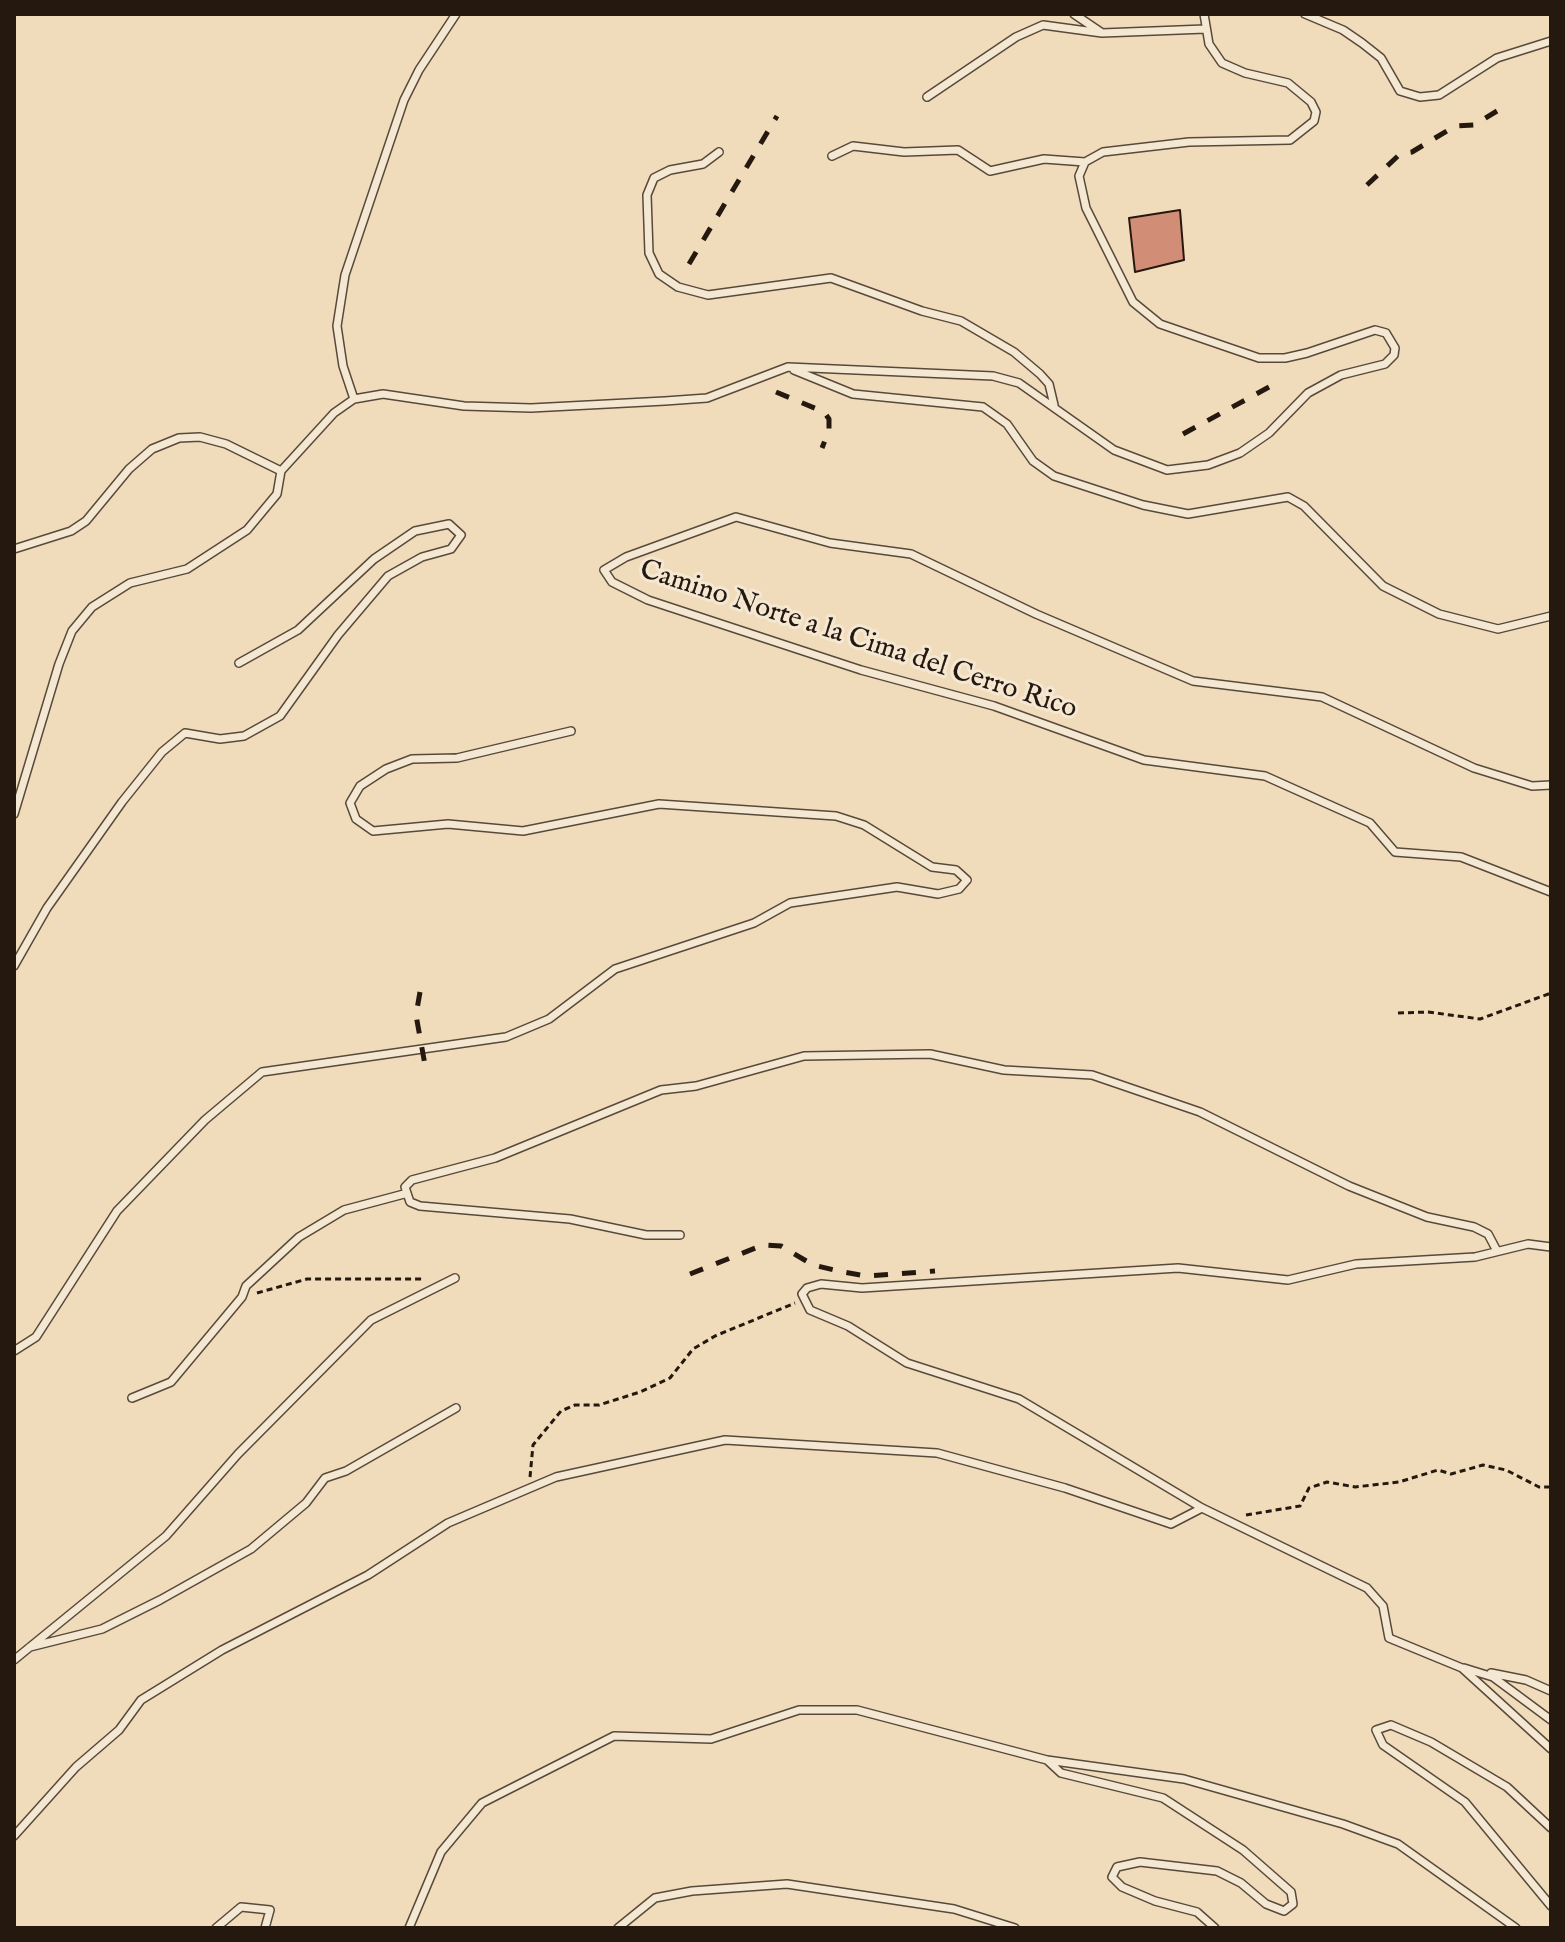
<!DOCTYPE html>
<style>
body{margin:0}
#map{position:relative;width:1565px;height:1942px;overflow:hidden;background:#f0dbbb;font-family:"IM FELL English",serif}
canvas{display:block}
.frame{position:absolute;inset:0;border:16px solid #25180f;pointer-events:none}
</style>
<div id="map">
<canvas width="1565" height="1942"></canvas>
<div class="frame"></div>
</div>
<script>
const ctx = document.querySelector('canvas').getContext('2d');
ctx.lineJoin = 'round';
function fill(path, color) { ctx.fillStyle = color; ctx.fill(path, 'evenodd'); }
const shape = rows => new Path2D(rows.map(r => 'M' + r).join(''));
function stroke(path, color, width, dash) { ctx.strokeStyle = color; ctx.lineWidth = width; ctx.lineCap = dash ? 'butt' : 'round'; ctx.setLineDash(dash || []); ctx.stroke(path); }
function write(font, color, halo, rows, align = 'center') {
  ctx.font = font + ' "IM FELL English",serif'; ctx.lineWidth = 6; ctx.setLineDash([]); ctx.textBaseline = 'middle'; ctx.strokeStyle = halo; ctx.fillStyle = color; for (const [text, x, y, turn = 0] of rows) {
    ctx.save(); ctx.translate(x, y); ctx.rotate((+turn || 0) * Math.PI / 180); ctx.textAlign = isNaN(turn) ? turn : align; if (halo) ctx.strokeText(text, 0, 0); ctx.fillText(text, 0, 0); ctx.restore();
  }
}
const building = shape([
 [1180,210,1184,260,1135,272,1129,218,1180,210]
]);
fill(building, '#d18d76');
stroke(building, '#25180f', 2);
const service = shape([
 [1074,14,1102,33,1205,29],
 [1305,14,1343,30,1362,43,1381,58,1400,91,1420,97,1439,95,1497,58,1551,41],
 [927,97,1016,37,1043,25,1102,33],
 [719,152,703,164,670,170,654,178,647,195,649,253,659,274,678,287,708,295,831,278,922,311,961,321,1014,352,1040,374,1049,384,1054,405],
 [832,156,853,146,904,152,958,150,990,171,1044,159,1085,162],
 [794,370,853,394,983,407,1007,424,1033,461,1054,476,1143,505,1188,514,1288,497,1304,506,1383,586,1439,614,1498,629,1551,616],
 [354,399,343,366,337,326,345,275,404,100,419,70,456,14],
 [14,549,71,531,86,521,129,469,152,449,179,438,200,437,226,444,281,471],
 [1551,785,1532,786,1474,768,1322,697,1193,681,1036,614,911,554,830,543,736,517,626,557,604,570,612,582,648,600,861,670,994,706,1144,760,1265,776,1370,823,1395,852,1461,857,1551,892],
 [14,814,59,664,72,631,92,607,130,583,187,569,247,530,277,494,281,471,334,413,354,399,383,394,464,406,531,408,665,401,707,398,788,367,993,376,1019,383,1114,450,1167,470,1208,465,1240,453,1269,433,1308,393,1341,375,1385,364,1394,355,1395,348,1386,333,1375,330,1307,353,1285,358,1259,358,1160,324,1133,302,1086,208,1079,176,1085,162,1103,152,1189,142,1290,140,1314,121,1316,112,1311,102,1288,83,1245,73,1222,63,1209,44,1204,14],
 [14,966,47,908,122,802,162,752,185,733,220,739,244,736,280,716,338,635,388,576,422,557,451,549,461,535,449,524,415,531,374,559,298,630,239,663],
 [680,1235,646,1235,570,1219,420,1206,410,1202,405,1187,412,1180,495,1158,661,1090,696,1086,804,1056,930,1054,1004,1070,1092,1075,1200,1112,1349,1186,1427,1217,1474,1227,1488,1234,1497,1251],
 [1551,1247,1528,1244,1475,1257,1356,1264,1288,1280,1178,1268,862,1288,821,1284,807,1288,802,1294,810,1310,848,1326,907,1363,1019,1399,1202,1508,1367,1588,1383,1606,1389,1638,1462,1668,1551,1749],
 [14,1351,36,1337,117,1211,205,1120,262,1072,506,1037,549,1019,615,969,754,923,790,903,897,887,938,894,959,889,967,880,956,870,932,867,864,825,836,816,659,804,523,831,448,824,373,831,356,819,350,803,360,786,386,769,412,759,457,758,571,731],
 [132,1398,171,1382,242,1297,246,1286,299,1237,344,1210,404,1194],
 [30,1647,102,1629,160,1600,251,1549,306,1503,325,1478,346,1471,456,1408],
 [14,1660,166,1536,238,1454,371,1320,455,1278],
 [1464,1668,1493,1677,1551,1720],
 [1491,1673,1526,1680,1551,1691],
 [1551,1828,1507,1787,1431,1742,1391,1725,1376,1730,1383,1745,1465,1802,1551,1906],
 [14,1836,76,1767,119,1730,141,1700,222,1650,368,1575,448,1523,556,1477,725,1440,937,1453,1065,1488,1171,1524,1202,1508],
 [216,1928,241,1907,270,1910,265,1928],
 [409,1928,441,1852,482,1803,614,1736,711,1739,799,1710,857,1710,1047,1760],
 [618,1928,655,1898,692,1891,787,1884,954,1909,1015,1928],
 [1215,1928,1197,1912,1155,1901,1122,1887,1112,1877,1117,1867,1140,1862,1217,1871,1241,1883,1266,1904,1284,1911,1293,1904,1291,1892,1243,1850,1163,1798,1061,1773,1047,1760,1184,1779,1343,1824,1398,1844,1516,1928]
]);
stroke(service, '#58493a', 10);
stroke(shape([
 [1398,1013,1428,1012,1480,1019,1551,993],
 [257,1293,307,1279,424,1279],
 [530,1477,533,1445,561,1411,575,1405,599,1405,640,1392,670,1378,693,1349,715,1336,795,1303],
 [1246,1515,1300,1506,1309,1488,1327,1482,1355,1487,1399,1482,1438,1470,1451,1474,1483,1465,1506,1470,1539,1487,1551,1487]
]), '#25180f', 3, [6, 4]);
stroke(service, '#f5e8d3', 7);
stroke(shape([
 [1367,185,1400,154,1412,152,1455,126,1474,125,1497,111],
 [689,264,777,116],
 [776,392,824,412,829,419,829,430,822,448],
 [1183,434,1280,381],
 [420,992,416,1015,425,1065],
 [690,1274,763,1245,781,1246,813,1265,843,1272,866,1276,935,1271]
]), '#25180f', 5, [14, 14]);
write('28px', '#25180f', '#f5e8d3', [
 ["Camino Norte a la Cima del Cerro Rico",858,641,18]
]);
</script>
